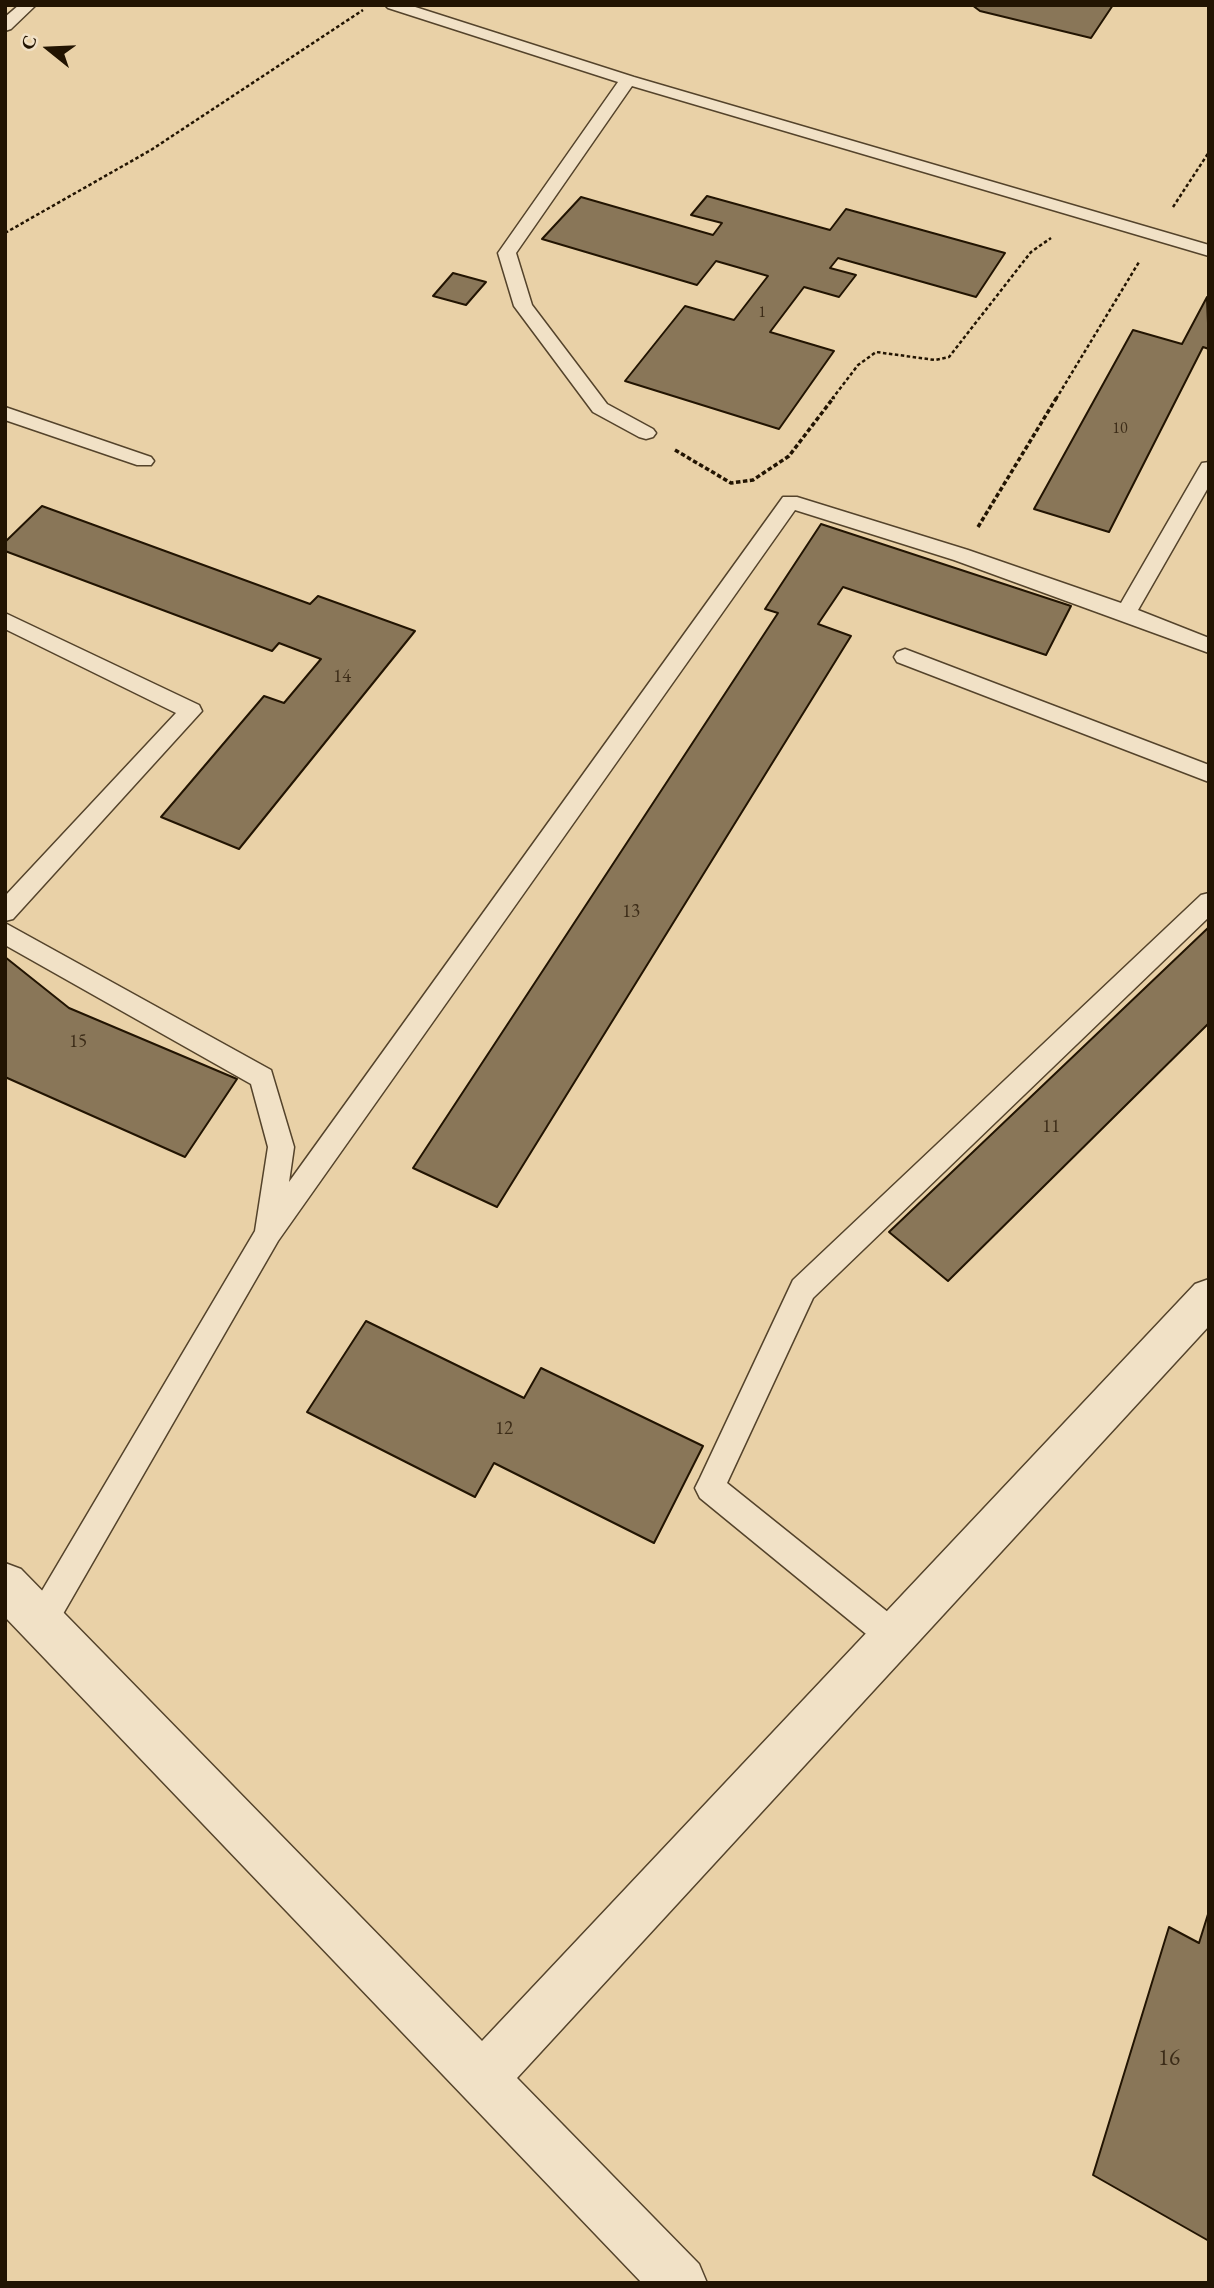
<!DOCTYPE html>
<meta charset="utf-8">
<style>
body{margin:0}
#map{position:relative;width:1214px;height:2288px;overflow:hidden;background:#e9d1a7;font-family:"EB Garamond",serif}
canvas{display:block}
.frame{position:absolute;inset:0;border:7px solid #221402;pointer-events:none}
.north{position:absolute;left:14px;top:14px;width:70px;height:70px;-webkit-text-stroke:5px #f1e1c6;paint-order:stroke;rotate:288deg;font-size:19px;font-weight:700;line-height:28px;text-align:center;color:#221402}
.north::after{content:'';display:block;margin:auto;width:24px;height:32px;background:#221402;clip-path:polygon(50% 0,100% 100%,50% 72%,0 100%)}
</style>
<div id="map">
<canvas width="1214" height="2288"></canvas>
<div class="frame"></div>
<div class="north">С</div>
</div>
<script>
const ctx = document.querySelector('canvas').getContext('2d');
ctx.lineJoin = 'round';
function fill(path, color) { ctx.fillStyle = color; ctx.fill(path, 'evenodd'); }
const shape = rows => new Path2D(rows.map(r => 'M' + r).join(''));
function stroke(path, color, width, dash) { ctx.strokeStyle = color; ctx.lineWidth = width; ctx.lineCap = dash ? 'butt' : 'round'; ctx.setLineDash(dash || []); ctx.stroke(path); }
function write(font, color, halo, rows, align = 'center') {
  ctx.font = font + ' "EB Garamond",serif'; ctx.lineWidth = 7; ctx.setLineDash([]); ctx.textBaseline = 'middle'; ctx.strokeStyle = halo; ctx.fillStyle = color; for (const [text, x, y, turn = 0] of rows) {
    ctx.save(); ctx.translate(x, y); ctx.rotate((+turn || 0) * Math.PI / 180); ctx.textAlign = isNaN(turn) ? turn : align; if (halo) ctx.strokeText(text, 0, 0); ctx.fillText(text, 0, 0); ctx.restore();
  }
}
const building = shape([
 [972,5,1113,5,1091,38,980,11,972,5],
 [707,196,830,230,846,209,1005,253,976,297,838,258,830,268,856,275,839,297,804,287,770,332,834,351,779,429,625,381,685,306,734,320,768,276,716,261,697,285,542,239,581,197,713,235,722,223,691,215,707,196],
 [453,273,486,282,466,305,433,296,453,273],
 [1207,297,1209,349,1203,347,1109,532,1034,509,1133,330,1182,344,1207,297],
 [42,506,310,604,318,596,415,631,239,849,161,817,264,696,284,703,321,659,279,643,272,651,5,551,5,542,42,506],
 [821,524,1071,606,1046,655,843,587,818,624,851,636,497,1207,413,1168,778,613,765,609,821,524],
 [1209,927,1209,1023,948,1281,889,1232,1209,927],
 [5,957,69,1008,237,1079,185,1157,5,1077,5,957],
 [366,1321,524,1398,541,1368,703,1446,654,1543,494,1463,475,1497,307,1412,366,1321],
 [1209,1911,1209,2241,1093,2175,1169,1927,1199,1943,1209,1911]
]);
fill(building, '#897658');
stroke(building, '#221402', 2);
const service = shape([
 [19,5,36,5,11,29,5,31,5,17,19,5],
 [385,5,409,5,634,77,1209,245,1209,256,632,86,516,253,532,305,607,404,653,429,656,433,653,437,646,439,639,437,593,412,514,306,498,253,618,82,388,8,385,5],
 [5,407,151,457,154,461,151,465,137,465,5,420,5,407],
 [1209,462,1209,486,1138,610,1209,638,1209,653,954,560,795,510,278,1241,52,1633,41,1637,30,1633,26,1622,30,1611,255,1231,268,1147,251,1084,5,945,5,923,271,1070,294,1147,289,1182,783,497,797,497,968,550,1121,603,1199,468,1202,463,1209,462],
 [5,613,199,705,202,711,13,919,5,921,5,896,176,713,5,629,5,613],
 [905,649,1209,765,1209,782,897,662,894,657,897,652,905,649],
 [1209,893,1209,917,813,1298,727,1483,904,1625,908,1636,904,1647,893,1651,882,1647,700,1498,695,1488,700,1478,793,1280,1201,895,1209,893]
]);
const minor = shape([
 [1209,1279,1209,1326,517,2078,699,2264,707,2283,642,2283,5,1617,5,1563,21,1569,482,2041,1195,1284,1209,1279]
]);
stroke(service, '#54432b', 3);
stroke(minor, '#54432b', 3);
stroke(shape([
 [1173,207,1209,152],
 [5,233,151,150,363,10],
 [832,399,858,365,876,352,935,360,949,357,1031,252,1051,238],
 [1056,399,1139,262]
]), '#221402', 2.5, [3.5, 2.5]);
stroke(shape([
 [675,450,731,483,753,480,789,456,834,397],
 [978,527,1057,397]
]), '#221402', 3.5, [4.5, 2.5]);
fill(service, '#f1e1c6');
fill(minor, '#f1e1c6');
write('16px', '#3c2c18', null, [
 ["1",762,313],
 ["10",1120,429]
]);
write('19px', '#3c2c18', null, [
 ["14",342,677],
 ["13",631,912],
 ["15",78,1042],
 ["11",1051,1127],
 ["12",504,1429]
]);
write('23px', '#3c2c18', null, [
 ["16",1169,2059]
]);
</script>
